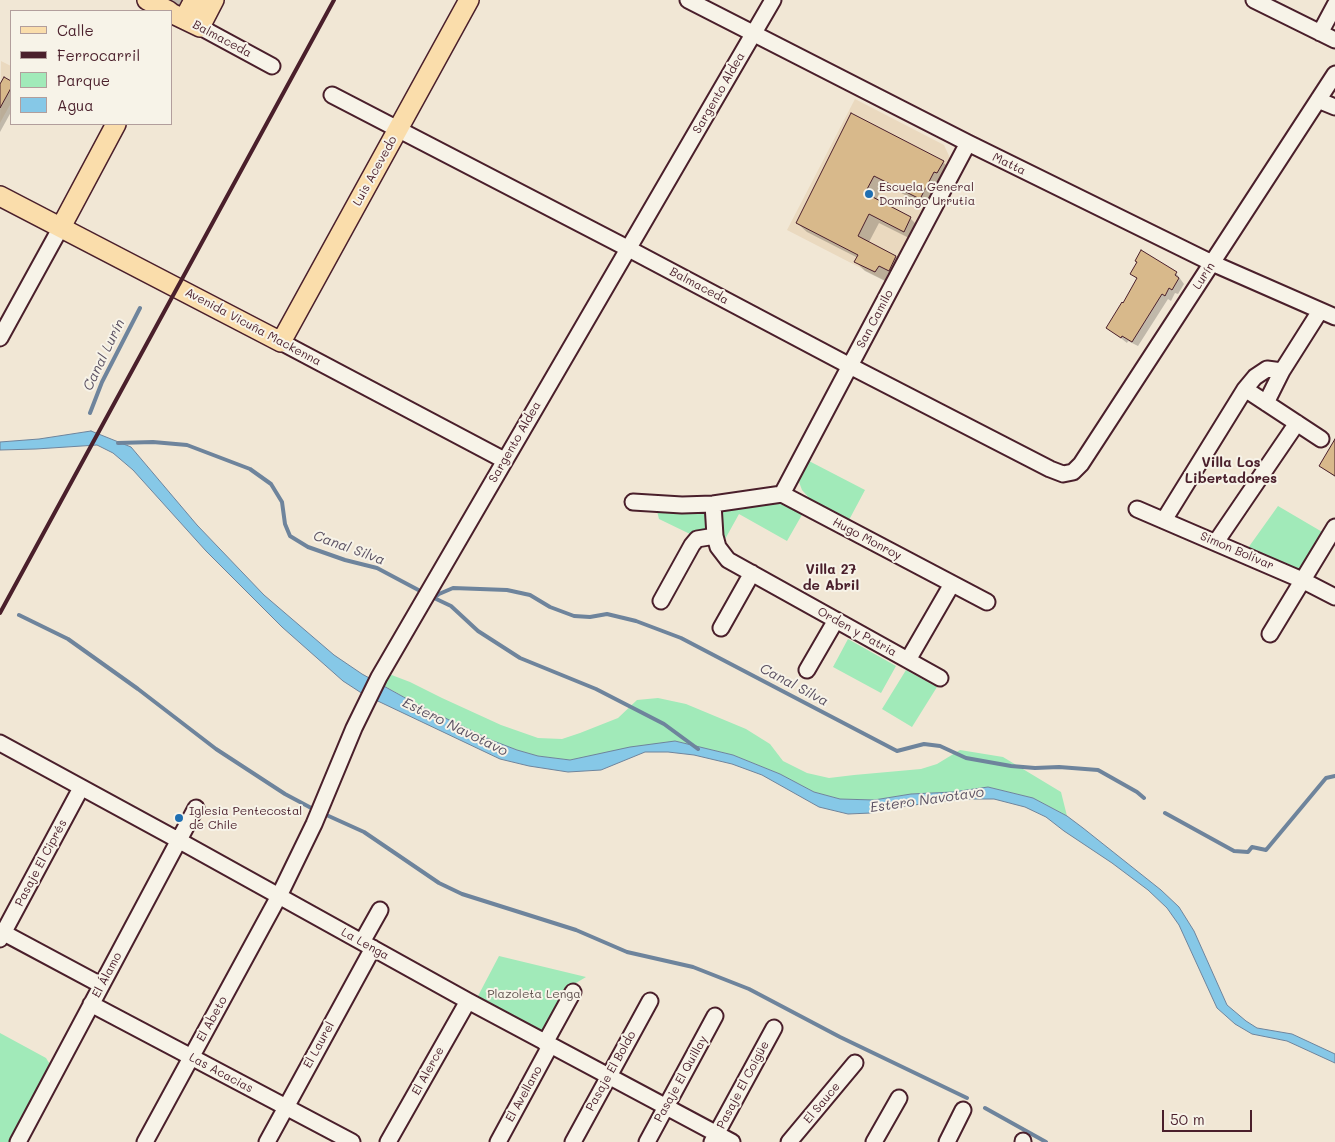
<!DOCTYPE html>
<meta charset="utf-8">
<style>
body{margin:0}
#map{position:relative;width:1335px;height:1142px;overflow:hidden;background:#f1e7d5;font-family:Mali,sans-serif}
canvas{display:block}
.legend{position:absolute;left:10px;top:10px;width:162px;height:115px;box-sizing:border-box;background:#f7f3e8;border:1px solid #b29e9c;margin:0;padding:6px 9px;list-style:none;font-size:15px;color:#4a1f2b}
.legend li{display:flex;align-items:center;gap:10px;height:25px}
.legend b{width:25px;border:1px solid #b29e9c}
.scale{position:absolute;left:1162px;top:1110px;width:90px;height:22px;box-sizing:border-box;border:2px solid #4a1f2b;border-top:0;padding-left:6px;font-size:15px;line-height:18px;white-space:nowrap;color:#4a1f2b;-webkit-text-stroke:4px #f7f3e8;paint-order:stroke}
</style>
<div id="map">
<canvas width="1335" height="1142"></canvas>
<ul class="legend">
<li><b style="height:6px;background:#faddab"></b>Calle</li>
<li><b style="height:6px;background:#4a1f2b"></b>Ferrocarril</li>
<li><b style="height:14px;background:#a1eab9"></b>Parque</li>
<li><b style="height:14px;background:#86c8e7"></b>Agua</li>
</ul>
<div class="scale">50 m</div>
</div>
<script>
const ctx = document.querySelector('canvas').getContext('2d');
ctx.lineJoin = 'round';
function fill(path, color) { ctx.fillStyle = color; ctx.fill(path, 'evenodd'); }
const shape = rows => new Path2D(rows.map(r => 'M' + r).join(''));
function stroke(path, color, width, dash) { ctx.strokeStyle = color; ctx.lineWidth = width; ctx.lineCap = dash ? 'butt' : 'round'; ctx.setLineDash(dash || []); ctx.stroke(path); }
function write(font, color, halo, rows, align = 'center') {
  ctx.font = font + ' Mali,sans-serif'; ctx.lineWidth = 4; ctx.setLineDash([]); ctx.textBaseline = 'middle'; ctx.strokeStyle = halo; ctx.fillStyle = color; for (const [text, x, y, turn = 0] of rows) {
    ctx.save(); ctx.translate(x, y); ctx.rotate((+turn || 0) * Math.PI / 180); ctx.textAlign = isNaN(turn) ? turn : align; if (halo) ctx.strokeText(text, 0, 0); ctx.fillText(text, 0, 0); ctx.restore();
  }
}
fill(shape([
 [1,61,11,66,11,103,0,123],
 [855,99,944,145,950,158,886,281,787,230]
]), '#ead9bf');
fill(shape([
 [809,461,865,490,849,520,810,499,802,490,799,482],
 [776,502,803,513,787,541,739,514,724,541,722,535,720,510],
 [1278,506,1324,533,1304,565,1300,568,1294,569,1248,548],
 [657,511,705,512,707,532,690,534,659,519],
 [848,639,896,666,881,693,833,667],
 [906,670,937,687,912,727,882,709],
 [389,674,410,682,442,698,501,725,538,738,562,739,580,733,618,718,637,700,658,698,686,704,746,729,770,744,783,761,807,773,829,778,854,775,921,769,937,764,960,750,1003,757,1061,792,1067,816,1033,798,988,787,953,792,911,794,874,800,840,799,814,792,780,774,733,755,675,741,570,760,538,756,517,750,491,740,418,705,381,684],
 [499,956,586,977,571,986,546,1034,478,996],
 [0,1033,46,1058,51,1066,11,1142,0,1142]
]), '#a1eab9');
const water = shape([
 [91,431,131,447,197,525,264,595,334,655,362,674,418,705,491,740,517,750,538,756,570,760,630,747,675,741,733,755,780,774,814,792,840,799,874,800,911,794,953,792,988,787,1033,798,1067,816,1083,828,1161,890,1179,907,1194,931,1227,1005,1246,1021,1257,1028,1292,1034,1335,1054,1335,1063,1287,1041,1252,1034,1235,1024,1217,1008,1179,925,1167,908,1148,890,1112,863,1064,831,1046,817,1025,807,994,799,966,799,896,807,871,813,848,814,819,807,762,775,732,764,694,755,668,752,645,752,601,770,568,772,529,766,500,759,363,694,343,681,282,627,206,551,133,470,113,453,97,445,36,449,0,450,0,442,39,439,91,431]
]);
fill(water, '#86c8e7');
stroke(water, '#6e849c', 1);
fill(shape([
 [168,0,183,0,179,5],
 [5,78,11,82,11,112,0,132,0,85],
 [852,115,943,162,952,171,930,208,884,184,876,200,910,218,920,228,913,240,879,223,869,242,896,257,905,266,898,279,888,274,885,281,865,271,856,262,858,258,807,232,797,223],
 [1176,273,1184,284,1178,294,1175,293,1171,301,1168,299,1138,346,1128,341,1127,343,1107,327,1123,305,1138,280,1132,274],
 [1335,440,1335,477,1320,466]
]), '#0003');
stroke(shape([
 [90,413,102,382,140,308],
 [118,443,153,442,187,445,250,469,271,484,282,502,285,524,290,536,308,547,345,560,377,568,424,593],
 [432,597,451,606,478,631,520,658,596,689,664,724,698,749],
 [434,598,439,594,453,588,507,590,530,595,550,607,574,616,590,617,607,614,636,621,681,638,897,751,924,744,940,746,966,758,1011,766,1035,768,1059,767,1098,770,1137,792,1144,798],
 [19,615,68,639,138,689,216,749,285,794,315,810],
 [322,813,364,832,439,883,462,894,576,930,627,952,693,967,749,989,840,1037,967,1098],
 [1165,813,1234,851,1248,852,1252,847,1266,850,1326,778,1335,776],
 [985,1108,1046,1142]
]), '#6e849c', 4);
const building = shape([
 [4,77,11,81,11,88,0,108,0,84,4,77],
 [851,113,944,161,937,173,934,172,920,199,874,176,865,193,911,217,904,232,869,214,858,236,896,256,889,271,879,266,875,272,854,262,858,255,796,223,851,113],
 [1141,250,1177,272,1175,275,1179,278,1172,290,1169,288,1165,296,1162,294,1132,342,1122,336,1121,338,1106,328,1122,302,1123,303,1137,278,1130,274,1137,262,1135,261,1141,250],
 [1335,439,1335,476,1319,466,1335,439]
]);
fill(building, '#d8b98b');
stroke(building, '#4a1f2b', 1);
const minor = shape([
 [688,0,968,143,1212,263,1335,317],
 [1254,0,1335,40],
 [200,27,272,66],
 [1320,33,1335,5],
 [332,95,629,249,850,366,1050,469,1063,474,1073,472,1081,464,1335,74],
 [1318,100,1335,107],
 [0,338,61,227],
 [281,342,504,460],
 [1245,389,1321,439],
 [1266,403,1282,371,1320,311],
 [782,494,968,143],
 [782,494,987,602],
 [633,502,682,505,713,504,782,494],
 [713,504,715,536,718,547,728,560,940,678],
 [1137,509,1302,580,1335,597],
 [1164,520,1245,389,1255,377,1267,369,1282,371],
 [1216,542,1297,423],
 [661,601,692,545,697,539,715,536],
 [721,628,752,573],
 [1270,634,1335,527],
 [908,660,952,584],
 [807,670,836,620],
 [0,743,178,840,468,1001,732,1142],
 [4,933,101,985],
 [0,939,81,788],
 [362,942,380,910],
 [91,1004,352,1142],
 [545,1043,573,992],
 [18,1142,196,808],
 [145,1142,279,896,314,824,354,728,379,677,773,0],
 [267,1142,373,948],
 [388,1142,468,1001],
 [498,1142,550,1046],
 [573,1142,650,1001],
 [647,1142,715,1016],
 [712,1142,774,1028],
 [789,1142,855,1063],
 [874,1142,899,1098],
 [947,1142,963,1110],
 [1023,1142,1023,1141]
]);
const major = shape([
 [147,0,169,11],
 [171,13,200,27,214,0],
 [184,19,194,0],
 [0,196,281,342,469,0],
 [61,227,116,124]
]);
stroke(minor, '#4a1f2b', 19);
stroke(major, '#4a1f2b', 22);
stroke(minor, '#f7f3e8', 15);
stroke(major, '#faddab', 19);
stroke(shape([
 [0,613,334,0]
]), '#4a1f2b', 4);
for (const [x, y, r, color] of [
 [869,194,5,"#1f6fb2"],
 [179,818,5,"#1f6fb2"]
]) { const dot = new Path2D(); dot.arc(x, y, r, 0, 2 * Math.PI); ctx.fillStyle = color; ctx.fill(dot); stroke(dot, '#f7f3e8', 2); }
write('12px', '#4a1f2b', '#f7f3e8', [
 ["Balmaceda",222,39,28],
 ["Sargento Aldea",719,93,-60],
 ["Matta",1009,164,26],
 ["Luis Acevedo",375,171,-61],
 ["Lurín",1204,276,-57],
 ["Balmaceda",699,286,28],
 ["San Camilo",875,319,-62],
 ["Avenida Vicuña Mackenna",253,327,28],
 ["Sargento Aldea",515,442,-60],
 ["Hugo Monroy",867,539,28],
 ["Simon Bolívar",1237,551,23],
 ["Orden y Patria",857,632,29],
 ["Pasaje El Ciprés",41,863,-62],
 ["La Lenga",365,944,29],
 ["El Álamo",107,975,-62],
 ["El Abeto",212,1019,-61],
 ["El Laurel",319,1045,-61],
 ["El Alerce",428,1071,-61],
 ["Pasaje El Boldo",611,1071,-61],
 ["Las Acacias",221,1073,28],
 ["Pasaje El Quillay",681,1079,-61],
 ["Pasaje El Coigüe",743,1085,-62],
 ["El Avellano",524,1094,-61],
 ["El Sauce",822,1103,-50]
]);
write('12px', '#4a1f2b', '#f7f3e8', [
 ["Escuela General",879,187],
 ["Domingo Urrutia",879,201],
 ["Iglesia Pentecostal",189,811],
 ["de Chile",189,825]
], 'left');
write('12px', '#60524e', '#f7f3e8', [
 ["Plazoleta Lenga",534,994]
]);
write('italic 14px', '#5c5263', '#f7f3e8', [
 ["Canal Lurín",104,355,-64],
 ["Canal Silva",349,548,20],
 ["Canal Silva",794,685,28],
 ["Estero Navotavo",455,727,26],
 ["Estero Navotavo",927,800,-8]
]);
write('bold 14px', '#4a1f2b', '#f7f3e8', [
 ["Villa Los",1231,463],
 ["Libertadores",1231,479],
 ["Villa 27",831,570],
 ["de Abril",831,586]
]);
</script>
